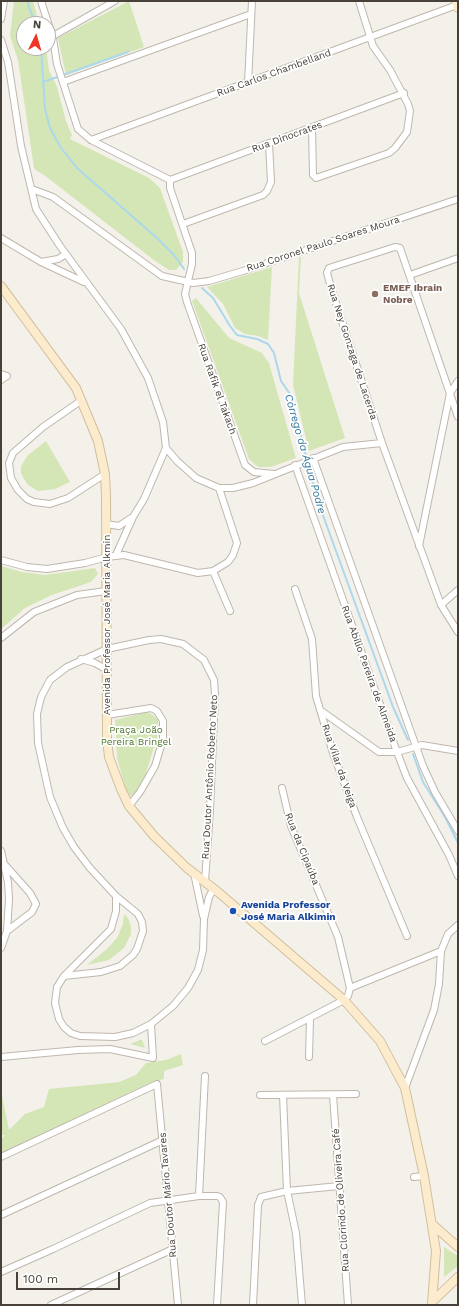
<!DOCTYPE html>
<meta charset="utf-8">
<style>
body{margin:0}
#map{position:relative;width:459px;height:1306px;overflow:hidden;background:#f4f1eb;font-family:"Work Sans",sans-serif}
canvas{display:block}
.frame{position:absolute;inset:0;border:2px solid #484139;pointer-events:none}
.north{position:absolute;left:16px;top:16px;width:40px;height:40px;box-sizing:border-box;background:#fff;border:1px solid #b6b3b0;border-radius:50%;rotate:5deg;font-size:11px;font-weight:700;line-height:16px;text-align:center;color:#484139}
.north::after{content:'';display:block;margin:auto;width:14px;height:18px;background:#ee3528;clip-path:polygon(50% 0,100% 100%,50% 72%,0 100%)}
.scale{position:absolute;left:16px;top:1272px;width:104px;height:18px;box-sizing:border-box;border:2px solid #484139;border-top:0;padding-left:5px;font-size:12px;line-height:14px;white-space:nowrap;color:#484139;-webkit-text-stroke:3px #fff;paint-order:stroke}
</style>
<div id="map">
<canvas width="459" height="1306"></canvas>
<div class="frame"></div>
<div class="north">N</div>
<div class="scale">100 m</div>
</div>
<script>
const ctx = document.querySelector('canvas').getContext('2d');
ctx.lineJoin = 'round';
function fill(path, color) { ctx.fillStyle = color; ctx.fill(path, 'evenodd'); }
const shape = rows => new Path2D(rows.map(r => 'M' + r).join(''));
function stroke(path, color, width, dash) { ctx.strokeStyle = color; ctx.lineWidth = width; ctx.lineCap = dash ? 'butt' : 'round'; ctx.setLineDash(dash || []); ctx.stroke(path); }
function write(font, color, halo, rows, align = 'center') {
  ctx.font = font + ' "Work Sans",sans-serif'; ctx.lineWidth = 3.5; ctx.setLineDash([]); ctx.textBaseline = 'middle'; ctx.strokeStyle = halo; ctx.fillStyle = color; for (const [text, x, y, turn = 0] of rows) {
    ctx.save(); ctx.translate(x, y); ctx.rotate((+turn || 0) * Math.PI / 180); ctx.textAlign = isNaN(turn) ? turn : align; if (halo) ctx.strokeText(text, 0, 0); ctx.fillText(text, 0, 0); ctx.restore();
  }
}
fill(shape([
 [14,1,33,1,39,24,24,24,24,48,46,48,49,70,57,87,66,121,72,135,70,139,149,178,160,188,183,252,183,262,176,270,169,270,155,261,44,175,37,171,34,168,18,60,10,36],
 [129,1,144,47,66,75,58,38],
 [299,257,301,257,299,293,345,438,309,451,293,385],
 [272,267,268,340,258,336,245,334,235,328,223,304,207,287],
 [196,298,229,338,262,353,269,363,296,458,271,467,258,467,249,459,192,301],
 [46,441,70,482,55,489,38,491,28,485,24,479,21,473,21,466,28,455],
 [1,566,22,572,45,575,95,568,98,574,91,582,52,595,25,608,1,629],
 [147,712,153,715,158,720,158,734,144,780,135,793,131,796,127,793,117,758,115,720],
 [124,914,128,918,131,926,131,934,124,948,109,960,87,965,107,949,117,938,123,924],
 [142,1040,145,1048,130,1044,140,1040],
 [181,1054,183,1065,164,1071,164,1079,152,1082,1,1153,1,1139,5,1135,1,1135,1,1091,9,1130,25,1114,44,1107,49,1089,119,1082,136,1075,146,1063,166,1060],
 [444,1247,458,1256,458,1266,444,1277]
]), '#d4e6b6');
stroke(shape([
 [27,1,35,24],
 [41,48,45,109,50,128,61,148,77,168,157,238,174,255,184,269],
 [43,82,128,52],
 [202,288,213,298,230,326,237,335,257,339,268,344,274,353,281,381,290,394,317,499,393,707,408,740],
 [413,754,423,782,445,817,458,843]
]), '#abd8ed', 2);
const street = shape([
 [41,1,53,38,57,64,78,129,91,140,170,180,170,188,192,253,192,264,185,294,187,302,245,465,254,472,274,474],
 [1,19,4,1],
 [53,36,115,1],
 [1,40,8,62,21,146,36,209,60,246,121,329,148,378,163,422,166,448,144,499,133,517,116,555],
 [63,82,251,14],
 [248,83,252,1],
 [312,128,313,175,316,178,389,153,395,148,407,132,410,111,408,104,390,70,373,46,359,1],
 [91,140,457,5],
 [170,180,404,93],
 [32,189,53,197,162,276,193,283,209,281,246,270,458,199],
 [183,224,263,195,267,191,271,182,269,143],
 [1,238,41,262,84,282],
 [41,262,58,259,66,254],
 [410,275,458,258],
 [1,374,7,376,1,380],
 [82,400,43,427,13,453,9,463,11,478,18,490,27,499,34,502,50,504,68,498,105,474],
 [458,417,400,248,395,247,329,268,327,273,332,291,382,443,441,605,458,632],
 [166,448,177,461,196,478,219,488,233,488,253,483,343,447,382,443],
 [313,458,423,766,435,792,458,831],
 [295,465,397,752,407,778,449,855,458,876],
 [106,524,119,526,131,518],
 [419,546,450,393,458,381],
 [1,560,27,567,47,569,85,563,107,557,124,555,198,573,213,571,228,562,233,555,237,543,219,488],
 [213,571,230,611],
 [295,589,312,639,316,696,333,753,357,817,407,936],
 [441,605,458,590],
 [1,638,34,612,77,595,106,591],
 [81,659,95,663,107,670],
 [320,710,379,752,397,752,422,745,458,751],
 [107,715,151,708,157,711,163,721,163,739,155,766,140,792,129,806],
 [1,851,8,882,9,899,7,931,1,948],
 [6,866,30,893,36,904,32,912,7,931],
 [194,873,203,916],
 [205,881,210,810,215,694,214,680,204,660,183,644,161,639,149,640,107,649,67,667,50,680,41,697,37,714,38,743,50,797,63,828,74,847,90,868,116,896,138,914,142,922,143,931,137,949,133,955,120,966,101,972,64,976,57,987,55,1003,59,1019,64,1027,71,1033,80,1036,115,1037,133,1033,151,1024,173,1006,188,988,198,970,203,950,204,919,209,897,214,888],
 [64,976,111,929,116,911,116,896],
 [350,988,441,951,448,934,458,925],
 [265,1041,344,1000,348,996,350,988,338,937,291,826,282,788],
 [1,1057,78,1050,110,1049,153,1058,151,1024],
 [309,1057,310,1019],
 [405,1088,434,1010,439,984,441,951],
 [260,1095,356,1094],
 [283,1095,287,1191,296,1233,302,1305],
 [333,1095,348,1305],
 [1,1157,157,1084,178,1305],
 [414,1177,424,1176],
 [199,1196,205,1076],
 [1,1215,163,1140],
 [1,1272,53,1249,150,1203,199,1196,217,1196,220,1197,223,1202,217,1305],
 [51,1305,173,1249],
 [253,1305,258,1205,261,1197,287,1191,339,1186]
]);
const secondary = shape([
 [456,1,458,8],
 [1,286,76,388,98,441,105,474,106,496,107,739,109,757,121,789,129,806,154,836,187,868,218,892,344,1000,380,1041,405,1088,424,1176,436,1251,432,1303],
 [432,1224,458,1247],
 [432,1302,458,1277]
]);
stroke(street, '#bfb7ad', 8);
stroke(secondary, '#d1bf9d', 10);
stroke(street, '#fff', 6);
stroke(secondary, '#fceccd', 8);
for (const [x, y, r, color] of [
 [375,294,4,"#8d6e63"],
 [233,911,4,"#1a4fb4"]
]) { const dot = new Path2D(); dot.arc(x, y, r, 0, 2 * Math.PI); ctx.fillStyle = color; ctx.fill(dot); stroke(dot, '#fff', 1.5); }
write('10px', '#484139', '#fff', [
 ["Rua Carlos Chambelland",274,73,-20],
 ["Rua Dinocrates",287,137,-20],
 ["Rua Coronel Paulo Soares Moura",323,244,-18],
 ["Rua Ney Gonzaga de Lacerda",352,352,72],
 ["Rua Rafik el Takach",217,389,70],
 ["Avenida Professor José Maria Alkmin",107,625,-90],
 ["Rua Abílio Pereira de Almeida",369,674,70],
 ["Rua Vilar da Veiga",339,766,71],
 ["Rua Doutor Antônio Roberto Neto",210,777,-87],
 ["Rua da Cipaúba",302,849,68],
 ["Rua Doutor Mário Tavares",168,1195,-95],
 ["Rua Clorindo de Oliveira Café",341,1200,-94]
]);
write('bold 10px', '#785e54', '#fff', [
 ["EMEF Ibrain",383,288],
 ["Nobre",383,300]
], 'left');
write('10px', '#50772e', '#fff', [
 ["Praça João",136,730],
 ["Pereira Bringel",136,742]
]);
write('bold 10px', '#164399', '#fff', [
 ["Avenida Professor",241,905],
 ["José Maria Alkimin",241,917]
], 'left');
write('italic 11px', '#337a9f', '#fff', [
 ["Córrego da Água Podre",305,454,74]
]);
</script>
